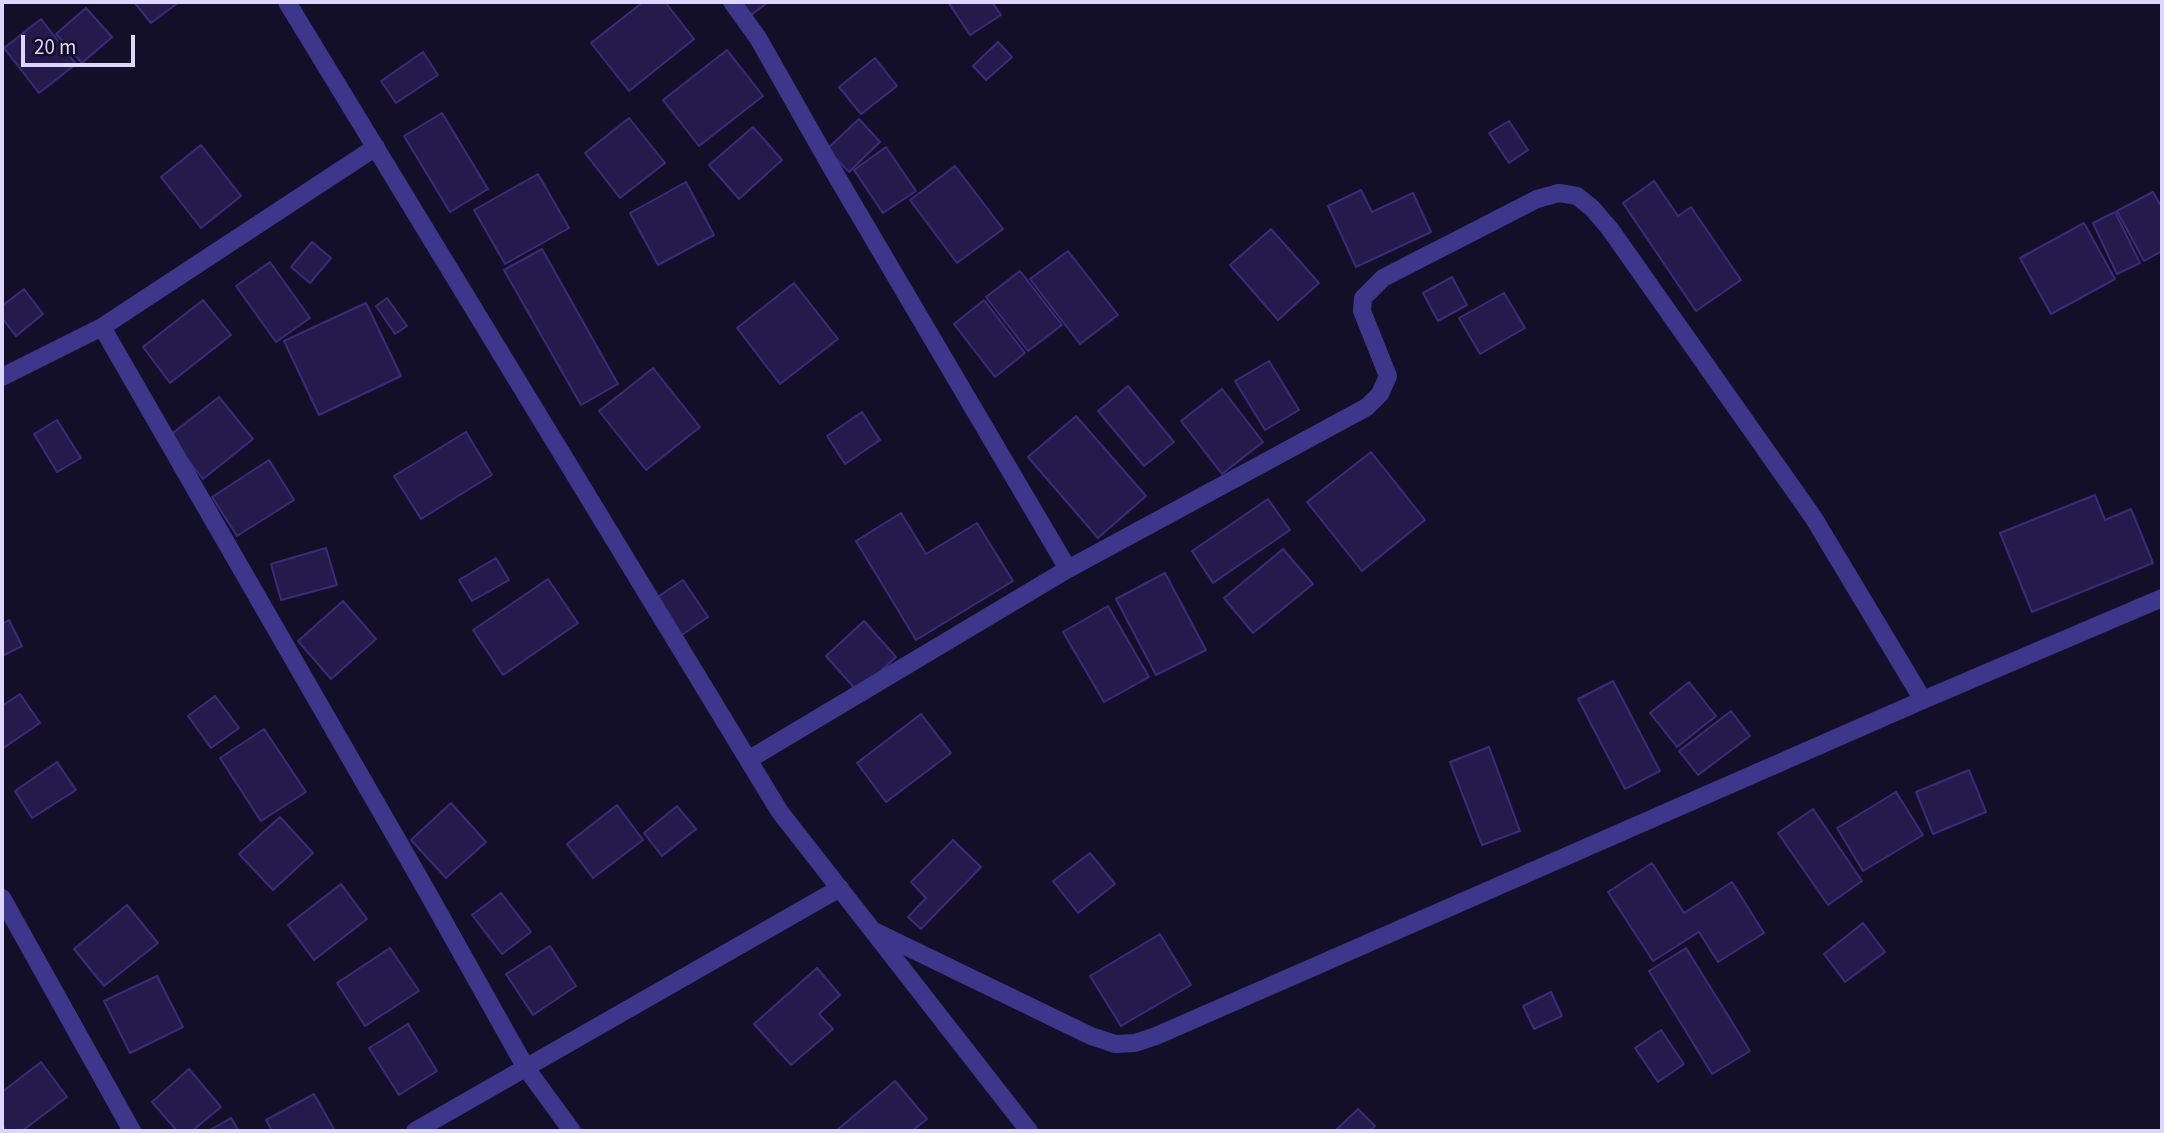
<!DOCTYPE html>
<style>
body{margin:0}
#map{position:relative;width:2164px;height:1133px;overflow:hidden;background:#140f29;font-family:"Source Sans 3",sans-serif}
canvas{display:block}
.frame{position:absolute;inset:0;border:4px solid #ddd7ff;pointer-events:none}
.scale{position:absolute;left:21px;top:35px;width:114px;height:32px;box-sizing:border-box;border:4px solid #ddd7ff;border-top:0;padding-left:9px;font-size:21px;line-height:24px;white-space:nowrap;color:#ddd7ff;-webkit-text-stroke:5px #140f29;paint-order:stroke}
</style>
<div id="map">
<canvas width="2164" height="1133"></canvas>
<div class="frame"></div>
<div class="scale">20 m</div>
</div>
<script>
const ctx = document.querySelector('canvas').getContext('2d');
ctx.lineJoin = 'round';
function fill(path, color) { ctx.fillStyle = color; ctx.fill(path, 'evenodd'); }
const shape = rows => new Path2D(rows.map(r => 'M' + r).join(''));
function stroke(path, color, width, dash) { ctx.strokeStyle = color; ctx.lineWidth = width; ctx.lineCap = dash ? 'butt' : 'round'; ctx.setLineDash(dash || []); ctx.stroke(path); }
const building = shape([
 [134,2,179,2,151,23,134,2],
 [643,2,665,2,694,39,629,91,591,43,643,2],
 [739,2,768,2,750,16,739,2],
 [948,2,992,2,1001,15,970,35,948,2],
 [86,8,112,37,82,63,56,34,86,8],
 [41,19,76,64,39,93,4,48,41,19],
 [998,42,1012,57,986,80,973,66,998,42],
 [727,50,763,96,699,146,663,100,727,50],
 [423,52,438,75,396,103,381,81,423,52],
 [875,58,897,86,861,114,839,87,875,58],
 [442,113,488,189,450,212,404,136,442,113],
 [629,118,665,163,620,198,585,153,629,118],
 [859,119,880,142,849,172,827,149,859,119],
 [1509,121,1528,150,1509,163,1489,133,1509,121],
 [753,127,782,160,739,199,709,165,753,127],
 [201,145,241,196,201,228,161,177,201,145],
 [886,147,916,191,883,213,854,170,886,147],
 [955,166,1003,229,957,263,910,200,955,166],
 [538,174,569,228,505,264,474,210,538,174],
 [1654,181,1678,216,1691,207,1741,280,1696,311,1623,203,1654,181],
 [686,182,714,235,658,265,630,213,686,182],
 [1361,190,1372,212,1413,193,1431,232,1356,267,1328,206,1361,190],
 [2153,192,2162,208,2162,251,2144,261,2117,211,2153,192],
 [2115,212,2140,263,2117,274,2093,223,2115,212],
 [2084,223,2115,279,2051,314,2020,258,2084,223],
 [1271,229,1319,283,1278,320,1230,265,1271,229],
 [312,242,331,258,310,283,291,267,312,242],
 [542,249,618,384,581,405,504,270,542,249],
 [1068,251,1118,315,1080,344,1030,279,1068,251],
 [270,262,310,318,276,342,236,286,270,262],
 [1020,271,1062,325,1028,351,986,297,1020,271],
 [1452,277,1467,305,1438,321,1423,293,1452,277],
 [794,283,838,339,780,384,737,328,794,283],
 [24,289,43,314,16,336,2,318,2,306,24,289],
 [1504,293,1525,328,1480,354,1459,318,1504,293],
 [387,298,407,326,395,334,376,306,387,298],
 [203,300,231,335,170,383,143,347,203,300],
 [984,300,1025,353,995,377,954,324,984,300],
 [366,303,401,376,319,415,284,341,366,303],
 [1269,361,1299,410,1265,430,1235,381,1269,361],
 [653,368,700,427,646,470,599,411,653,368],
 [1128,386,1174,442,1144,466,1098,411,1128,386],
 [1222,389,1263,442,1222,474,1181,421,1222,389],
 [219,397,253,439,203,479,169,436,219,397],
 [862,412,880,440,845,464,827,436,862,412],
 [1076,416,1146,496,1098,538,1028,457,1076,416],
 [57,420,81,458,57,472,34,434,57,420],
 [466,432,492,475,421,519,394,476,466,432],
 [1371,452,1425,520,1362,571,1307,502,1371,452],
 [269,460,294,500,237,536,212,497,269,460],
 [2095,495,2105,520,2131,509,2153,563,2032,612,2000,533,2095,495],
 [1268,499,1290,530,1213,583,1192,551,1268,499],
 [901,513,926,554,977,523,1013,581,916,640,856,541,901,513],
 [326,548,337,585,281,600,271,564,326,548],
 [1283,549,1313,584,1253,633,1224,598,1283,549],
 [496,558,509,580,472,601,459,580,496,558],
 [1165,573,1206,650,1156,675,1116,599,1165,573],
 [548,579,578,623,503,675,473,630,548,579],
 [683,580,708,617,673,641,647,604,683,580],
 [343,601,376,639,331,679,298,641,343,601],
 [1108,606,1149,677,1104,702,1063,632,1108,606],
 [9,620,22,646,2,656,2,624,9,620],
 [864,621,896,657,858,692,826,656,864,621],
 [1613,681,1660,771,1625,789,1578,699,1613,681],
 [1689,682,1716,716,1677,747,1650,713,1689,682],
 [20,694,40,723,2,749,2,706,20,694],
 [215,696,239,728,211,748,188,716,215,696],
 [1731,711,1750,736,1698,775,1679,751,1731,711],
 [921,714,951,753,886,802,857,763,921,714],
 [264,729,306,792,261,821,220,758,264,729],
 [1489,747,1520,831,1482,845,1450,762,1489,747],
 [57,762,76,790,32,818,15,791,57,762],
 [1969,770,1986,812,1933,834,1916,792,1969,770],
 [1896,792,1923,835,1863,871,1837,828,1896,792],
 [451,803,486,842,446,878,411,840,451,803],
 [617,805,643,840,593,878,567,844,617,805],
 [677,806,696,829,662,856,644,833,677,806],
 [1813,809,1862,881,1828,905,1778,833,1813,809],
 [280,817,313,853,273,890,239,854,280,817],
 [953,840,981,867,921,929,908,917,926,898,911,882,953,840],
 [1090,853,1115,884,1078,913,1053,881,1090,853],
 [1652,863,1684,913,1732,882,1764,933,1718,962,1699,932,1653,961,1608,892,1652,863],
 [341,884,367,919,314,960,288,925,341,884],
 [501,893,531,932,502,954,472,915,501,893],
 [127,905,158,943,104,986,74,949,127,905],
 [1863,923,1885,952,1845,982,1824,954,1863,923],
 [1160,934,1191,985,1121,1026,1090,976,1160,934],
 [550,946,576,986,533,1015,506,974,550,946],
 [390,948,419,991,365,1026,337,983,390,948],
 [1686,948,1750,1051,1712,1074,1649,971,1686,948],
 [817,968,840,995,819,1014,833,1029,791,1065,754,1024,817,968],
 [157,976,183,1027,130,1053,104,1001,157,976],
 [1551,992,1562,1016,1534,1029,1523,1006,1551,992],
 [408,1024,437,1071,399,1095,369,1048,408,1024],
 [1661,1030,1684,1064,1658,1082,1635,1048,1661,1030],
 [41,1062,67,1097,22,1131,6,1131,2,1125,2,1092,41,1062],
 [189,1069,221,1107,192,1131,177,1131,152,1102,189,1069],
 [895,1081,927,1119,912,1131,836,1131,895,1081],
 [314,1094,335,1131,272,1131,266,1120,314,1094],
 [1358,1109,1375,1126,1370,1131,1335,1131,1358,1109],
 [231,1118,239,1131,208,1131,231,1118]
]);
fill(building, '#251a4c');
stroke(building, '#3d2a79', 2);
stroke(shape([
 [287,2,780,812,1029,1131],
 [732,2,758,38,830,165,1068,569],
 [102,327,376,147],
 [2,377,102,327,421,881,526,1068,572,1131],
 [748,760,1068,569,1367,407,1380,394,1388,376,1362,311,1363,298,1383,278,1537,199,1559,193,1577,196,1592,208,1610,229,1813,517,1923,700],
 [2,898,132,1131],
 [872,930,1091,1036,1115,1044,1135,1043,1156,1036,1923,700,2162,598],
 [415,1131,840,888]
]), '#3d378b', 18);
</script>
